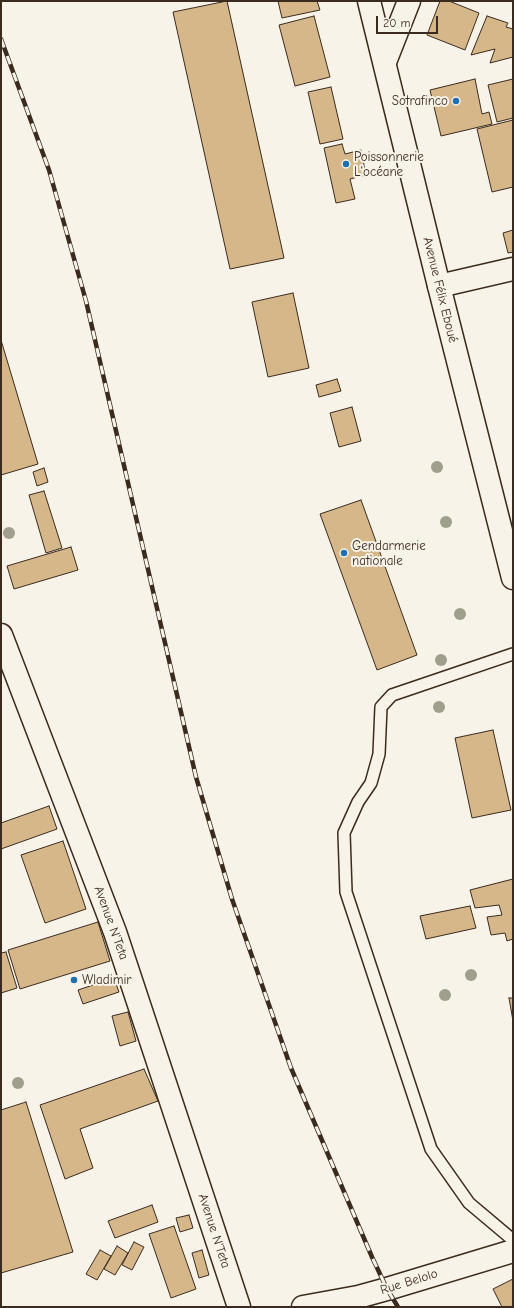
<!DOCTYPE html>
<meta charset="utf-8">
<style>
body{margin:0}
#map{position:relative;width:514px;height:1308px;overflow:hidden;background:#f7f3e8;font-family:"Comic Neue",sans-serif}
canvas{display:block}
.frame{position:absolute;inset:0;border:2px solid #3b2a1e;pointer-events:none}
.scale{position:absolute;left:376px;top:16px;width:62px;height:18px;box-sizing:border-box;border:2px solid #3b2a1e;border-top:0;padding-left:5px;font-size:12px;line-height:14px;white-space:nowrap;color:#3b2a1e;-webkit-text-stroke:3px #f7f3e8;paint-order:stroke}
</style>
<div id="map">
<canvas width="514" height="1308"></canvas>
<div class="frame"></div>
<div class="scale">20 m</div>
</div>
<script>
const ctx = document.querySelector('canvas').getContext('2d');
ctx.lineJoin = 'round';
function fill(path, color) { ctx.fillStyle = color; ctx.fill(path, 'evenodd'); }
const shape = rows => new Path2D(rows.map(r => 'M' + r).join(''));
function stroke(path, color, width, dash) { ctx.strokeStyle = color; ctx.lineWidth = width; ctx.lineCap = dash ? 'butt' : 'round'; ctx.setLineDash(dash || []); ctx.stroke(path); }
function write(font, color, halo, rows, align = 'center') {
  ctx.font = font + ' "Comic Neue",sans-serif'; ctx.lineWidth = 4; ctx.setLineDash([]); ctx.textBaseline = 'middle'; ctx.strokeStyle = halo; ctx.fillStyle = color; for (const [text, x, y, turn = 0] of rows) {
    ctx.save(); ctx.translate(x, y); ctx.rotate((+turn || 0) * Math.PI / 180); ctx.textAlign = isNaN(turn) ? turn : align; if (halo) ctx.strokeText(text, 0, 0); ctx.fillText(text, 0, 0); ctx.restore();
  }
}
const building = shape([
 [227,1,284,258,230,269,173,12,227,1],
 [278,1,317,1,320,10,282,18,278,1],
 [440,1,449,1,479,13,465,50,427,35,440,1],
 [314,16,330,77,295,86,279,25,314,16],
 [487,16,508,23,506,27,513,29,513,57,490,63,495,49,471,55,487,16],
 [475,79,482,114,489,112,492,124,441,136,430,90,475,79],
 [513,79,513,118,497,122,488,85,513,79],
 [331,87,343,139,320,144,308,92,331,87],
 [513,120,513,187,492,192,477,129,513,120],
 [342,144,345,154,361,150,366,175,350,179,355,199,336,203,324,148,342,144],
 [513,230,513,252,508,253,503,233,513,230],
 [293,293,309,368,268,377,252,302,293,293],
 [1,340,38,464,1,475,1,340],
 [337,379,341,391,319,397,316,385,337,379],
 [352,407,361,441,339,447,330,413,352,407],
 [44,468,48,482,37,486,33,472,44,468],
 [44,491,62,548,46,553,29,495,44,491],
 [361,500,417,655,377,670,320,514,361,500],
 [71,547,78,570,14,589,7,566,71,547],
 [493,730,511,810,472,818,455,738,493,730],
 [49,806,57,829,1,849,1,823,49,806],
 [63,841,86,909,45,923,21,855,63,841],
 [513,879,513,939,507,941,505,933,491,935,487,917,502,915,499,905,475,908,470,890,513,879],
 [470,906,476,928,426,939,420,916,470,906],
 [98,922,110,961,20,989,8,950,98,922],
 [6,952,17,988,1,993,1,953,6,952],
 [114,978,119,992,83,1004,78,990,114,978],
 [509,998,513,998,513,1021,509,998],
 [128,1012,136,1041,120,1046,112,1016,128,1012],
 [144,1069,158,1101,80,1129,93,1168,65,1179,40,1105,144,1069],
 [26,1102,73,1252,1,1273,1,1110,26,1102],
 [152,1205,158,1222,115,1238,108,1221,152,1205],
 [189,1215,193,1228,180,1232,176,1218,189,1215],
 [174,1226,196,1289,171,1298,149,1234,174,1226],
 [134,1242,144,1247,132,1270,122,1265,134,1242],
 [117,1246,128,1253,115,1275,104,1269,117,1246],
 [100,1250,111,1256,97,1280,86,1274,100,1250],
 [202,1250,209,1275,199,1278,192,1253,202,1250],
 [513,1279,513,1307,502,1307,493,1289,513,1279]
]);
fill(building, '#d5b789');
stroke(building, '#3b2a1e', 1);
const service = shape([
 [513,654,392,695,381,707,379,754,371,783,358,802,344,833,346,892,431,1149,469,1203,513,1240]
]);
const minor = shape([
 [385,62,409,1],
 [439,286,513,269],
 [1,635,115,932,239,1307],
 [303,1307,358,1297,387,1289,513,1251]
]);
const tertiary = shape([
 [369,1,439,286,513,578]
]);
stroke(service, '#3b2a1e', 14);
stroke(minor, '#3b2a1e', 25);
stroke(tertiary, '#3b2a1e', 25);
stroke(service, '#f7f3e8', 11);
stroke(minor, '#f7f3e8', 22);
stroke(tertiary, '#f7f3e8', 22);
const rail = shape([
 [1,39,49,170,86,301,196,777,232,899,291,1068,372,1257,387,1289,398,1307]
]);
stroke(rail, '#3b2a1e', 4.5);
stroke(rail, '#f7f3e8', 3, [9]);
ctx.fillStyle = '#a09e8c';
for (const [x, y] of [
 [437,467],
 [446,522],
 [9,533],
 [460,614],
 [441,660],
 [439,707],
 [471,975],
 [445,995],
 [18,1083]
]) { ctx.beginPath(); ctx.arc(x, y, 6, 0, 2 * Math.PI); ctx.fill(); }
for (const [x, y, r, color] of [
 [456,101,4,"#1f6fb2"],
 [346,164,4,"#1f6fb2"],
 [344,553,4,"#1f6fb2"],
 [74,980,4,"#1f6fb2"]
]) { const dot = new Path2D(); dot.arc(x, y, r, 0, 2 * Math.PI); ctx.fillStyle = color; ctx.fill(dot); stroke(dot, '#f7f3e8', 1.5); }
write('13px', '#3b2a1e', '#f7f3e8', [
 ["Sotrafinco",448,101,"right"],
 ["Poissonnerie",354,157],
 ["L'océane",354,172],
 ["Gendarmerie",352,546],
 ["nationale",352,561],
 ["Wladimir",82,980]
], 'left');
write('13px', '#3b2a1e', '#f7f3e8', [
 ["Avenue Félix Eboué",440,290,76],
 ["Avenue N'Teta",111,923,70],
 ["Avenue N'Teta",214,1231,72],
 ["Rue Belolo",409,1282,-17]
]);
</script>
